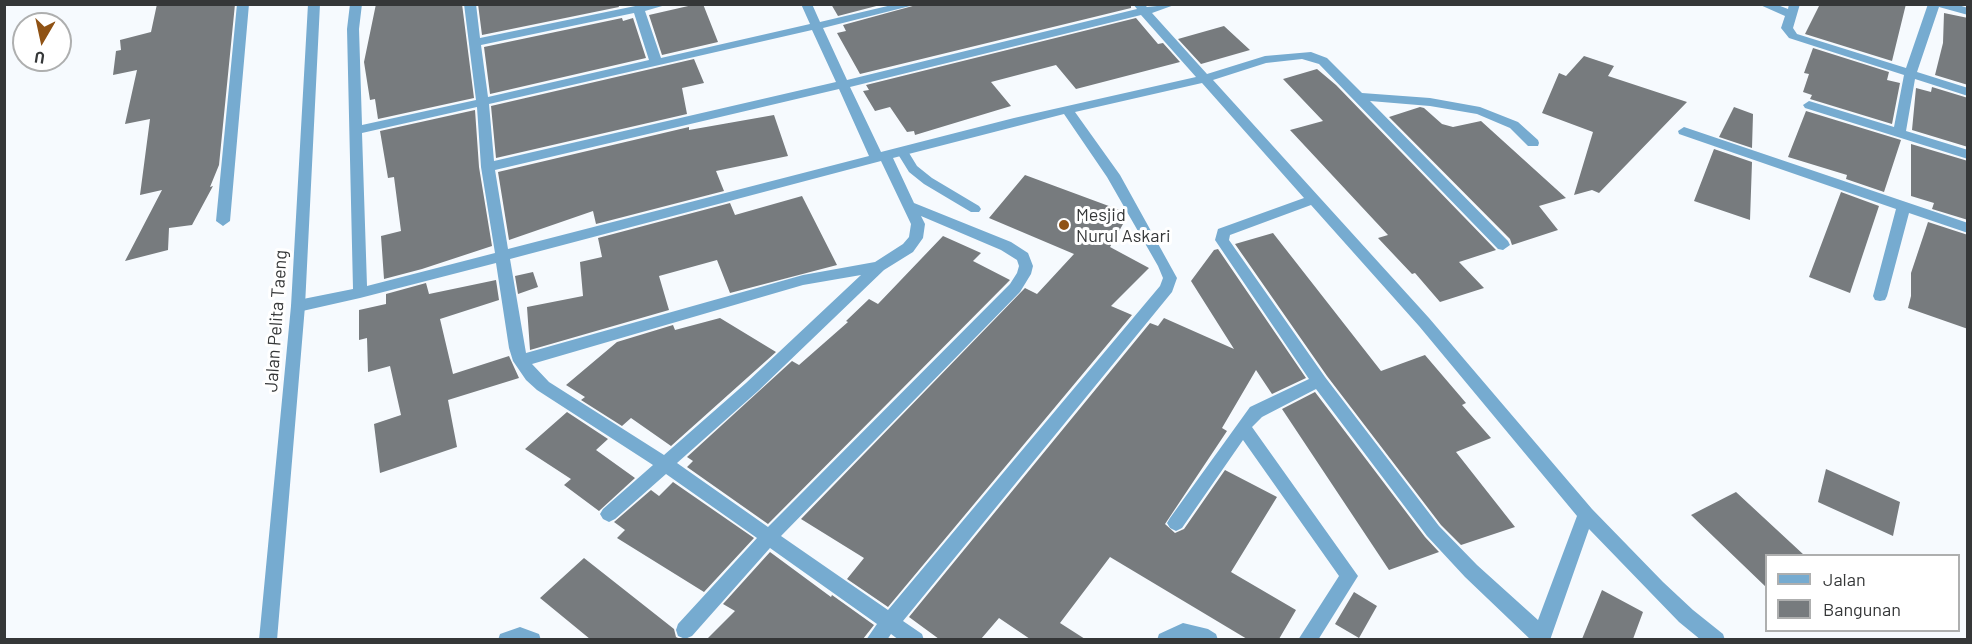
<!DOCTYPE html>
<style>
body{margin:0}
#map{position:relative;width:1972px;height:644px;overflow:hidden;background:#f6fafe;font-family:Barlow,sans-serif}
canvas{display:block}
.frame{position:absolute;inset:0;border:6px solid #353738;pointer-events:none}
.legend{position:absolute;left:1765px;top:554px;width:195px;height:78px;box-sizing:border-box;background:#fff;border:2px solid #aeafaf;margin:0;padding:8px 10px;list-style:none;font-size:18px;color:#353738}
.legend li{display:flex;align-items:center;gap:12px;height:30px}
.legend b{width:30px;border:2px solid #aeafaf}
.north{position:absolute;left:12px;top:12px;width:60px;height:60px;box-sizing:border-box;background:#fff;border:2px solid #aeafaf;border-radius:50%;rotate:189deg;font-size:16px;font-weight:700;line-height:24px;text-align:center;color:#353738}
.north::after{content:'';display:block;margin:auto;width:21px;height:27px;background:#8f5214;clip-path:polygon(50% 0,100% 100%,50% 72%,0 100%)}
</style>
<div id="map">
<canvas width="1972" height="644"></canvas>
<div class="frame"></div>
<ul class="legend">
<li><b style="height:8px;background:#76abd0"></b>Jalan</li>
<li><b style="height:16px;background:#777b7e"></b>Bangunan</li>
</ul>
<div class="north">U</div>
</div>
<script>
const ctx = document.querySelector('canvas').getContext('2d');
ctx.lineJoin = 'round';
function fill(path, color) { ctx.fillStyle = color; ctx.fill(path, 'evenodd'); }
const shape = rows => new Path2D(rows.map(r => 'M' + r).join(''));
function stroke(path, color, width, dash) { ctx.strokeStyle = color; ctx.lineWidth = width; ctx.lineCap = dash ? 'butt' : 'round'; ctx.setLineDash(dash || []); ctx.stroke(path); }
function write(font, color, halo, rows, align = 'center') {
  ctx.font = font + ' Barlow,sans-serif'; ctx.lineWidth = 6; ctx.setLineDash([]); ctx.textBaseline = 'middle'; ctx.strokeStyle = halo; ctx.fillStyle = color; for (const [text, x, y, turn = 0] of rows) {
    ctx.save(); ctx.translate(x, y); ctx.rotate((+turn || 0) * Math.PI / 180); ctx.textAlign = isNaN(turn) ? turn : align; if (halo) ctx.strokeText(text, 0, 0); ctx.fillText(text, 0, 0); ctx.restore();
  }
}
fill(shape([
 [157,4,235,4,219,165,210,187,213,186,192,225,169,228,168,250,125,261,162,190,140,195,150,119,125,124,137,70,113,75,116,51,121,50,120,40,151,32],
 [376,4,462,4,474,98,378,119,375,99,370,100,364,62],
 [478,4,618,4,619,7,482,35],
 [697,4,703,4,718,42,662,55,649,15],
 [831,4,884,4,838,16],
 [920,4,1131,4,1131,8,860,74,837,33,846,31,843,25],
 [1820,4,1906,4,1892,61,1805,34],
 [1944,13,1968,18,1968,85,1935,75,1943,43],
 [622,18,623,21,633,18,646,58,490,94,484,47],
 [1136,18,1158,44,1163,43,1180,62,1076,89,1056,65,991,82,1011,106,915,135,914,131,907,132,890,107,875,111,863,91,869,90,866,85],
 [1224,26,1250,50,1201,64,1178,39],
 [1813,48,1889,72,1887,80,1900,83,1892,124,1810,99,1812,95,1803,92,1809,74,1804,73],
 [1584,56,1614,66,1608,76,1687,102,1599,193,1592,190,1574,195,1593,132,1542,113,1559,73,1566,76],
 [694,59,704,83,682,88,687,114,496,158,491,106],
 [1317,69,1336,85,1496,250,1459,262,1484,288,1440,302,1415,273,1412,274,1378,238,1388,235,1290,130,1323,121,1283,79],
 [1932,87,1968,98,1968,147,1912,130,1916,88,1931,92],
 [1420,107,1424,108,1442,124,1453,127,1481,121,1566,198,1539,206,1558,230,1512,245,1510,239,1389,117],
 [1734,107,1753,114,1752,148,1719,137],
 [475,110,479,167,492,246,422,269,384,279,381,236,401,231,394,177,388,178,380,131],
 [1806,111,1901,140,1884,192,1846,179,1847,175,1788,157],
 [774,115,788,156,716,171,724,191,596,224,593,211,509,240,498,172,689,127,689,130],
 [1911,144,1968,161,1968,220,1932,209,1934,203,1911,196],
 [1714,149,1752,162,1750,220,1694,201],
 [1025,175,1125,212,1127,217,1110,247,1149,268,1111,306,1132,315,888,607,847,579,864,558,801,519,1025,288,1037,294,1074,254,989,218],
 [1841,192,1879,206,1850,293,1809,277],
 [802,196,837,265,730,293,717,260,659,276,669,310,530,350,527,307,583,296,580,262,602,257,598,238,730,203,735,215],
 [1928,222,1968,235,1968,329,1908,308,1911,296,1911,273],
 [1273,233,1381,371,1425,355,1466,403,1462,405,1491,438,1456,452,1515,527,1461,545,1441,525,1327,376,1235,244],
 [943,236,981,253,973,261,1010,280,768,524,687,467,693,461,687,457,792,361,799,365,848,322,846,321,869,299,878,304],
 [1218,249,1306,378,1272,394,1256,370,1222,428,1227,431,1165,524,1175,533,1184,529,1225,470,1277,497,1231,572,1296,610,1279,639,1247,639,1110,557,1060,623,1085,639,1030,639,999,618,981,639,939,639,909,617,1150,323,1158,326,1164,318,1234,349,1191,281,1214,250],
 [533,272,538,287,518,294,515,276],
 [496,280,499,300,440,319,453,374,509,356,519,378,448,400,457,447,380,473,374,424,401,415,390,366,368,372,367,338,359,340,359,310,386,304,386,294,426,283,429,294],
 [720,318,776,352,671,446,631,418,622,426,581,400,585,397,566,385,617,342,673,325,675,330],
 [1315,392,1425,537,1439,552,1389,570,1282,409],
 [567,412,608,439,596,450,635,478,599,511,564,485,571,479,525,449],
 [1826,469,1900,502,1893,536,1818,502],
 [673,482,754,538,704,592,617,538,625,530,614,522,651,490,659,496],
 [1736,492,1804,555,1767,555,1767,588,1691,515],
 [770,552,831,597,832,595,874,625,863,639,707,639,735,611,723,604],
 [584,558,674,629,676,637,680,639,590,639,540,598],
 [1602,590,1643,612,1633,639,1582,639],
 [1354,592,1377,606,1359,638,1335,624]
]), '#777b7e');
fill(shape([
 [902,147,906,148,917,166,932,178,979,206,981,209,979,212,971,212,924,184,909,172,896,151,902,147]
]), '#76abd0');
fill(shape([
 [237,4,249,4,230,221,223,226,216,221,237,4],
 [350,4,362,4,359,29,362,125,476,100,464,4,476,4,480,38,645,4,669,4,645,11,661,58,810,24,801,4,812,4,820,22,896,4,918,4,823,28,847,80,1137,9,1133,4,1144,4,1147,7,1177,4,1152,13,1207,74,1265,56,1311,52,1327,58,1362,93,1430,98,1480,107,1518,122,1538,140,1539,143,1538,146,1528,146,1510,128,1477,114,1430,106,1370,101,1508,241,1510,245,1503,250,1498,249,1319,64,1302,59,1266,63,1213,80,1429,318,1592,509,1663,582,1693,610,1723,634,1725,640,1701,640,1679,622,1589,529,1550,640,1531,640,1465,577,1427,536,1316,389,1262,417,1252,427,1358,576,1318,640,1298,640,1339,576,1243,440,1182,528,1176,531,1170,528,1167,523,1170,518,1250,407,1309,379,1215,240,1218,229,1304,198,1202,83,1075,112,1120,175,1177,278,1172,292,903,621,922,634,924,640,899,640,891,634,887,640,866,640,877,624,770,548,692,636,685,639,678,636,676,630,678,624,757,538,666,474,615,519,609,522,603,519,600,514,603,509,653,465,537,390,526,380,513,361,509,348,496,263,360,298,298,312,293,310,291,306,293,302,298,300,353,289,347,29,350,4],
 [634,13,649,60,488,97,481,45,634,13],
 [1141,15,1196,77,1014,118,881,152,850,87,1141,15],
 [812,30,836,82,494,161,489,104,812,30],
 [839,89,869,156,508,249,495,170,839,89],
 [477,107,481,167,495,253,367,286,362,133,477,107],
 [1064,114,1107,177,1158,266,1163,278,1160,286,888,610,781,536,1020,292,1031,274,1033,266,1028,253,1011,242,914,203,893,158,1064,114],
 [881,161,911,224,909,237,903,244,875,262,803,275,526,353,510,259,881,161],
 [1311,205,1419,326,1577,516,1538,620,1477,565,1439,526,1325,377,1229,240,1230,235,1311,205],
 [921,216,1001,250,1017,260,1019,266,1017,273,1010,284,768,527,677,463,758,391,884,270,913,252,923,238,925,224,921,216],
 [861,275,746,383,664,455,549,382,532,364,803,285,861,275],
 [1758,4,1775,4,1788,9,1789,4,1800,4,1793,28,1797,34,1906,68,1928,4,1955,4,1968,8,1968,15,1939,7,1917,72,1968,88,1968,96,1915,79,1906,131,1968,150,1968,159,1805,108,1803,105,1809,101,1894,127,1904,75,1789,38,1781,28,1785,16,1758,4],
 [1684,127,1968,223,1968,233,1909,213,1887,296,1885,300,1880,301,1875,300,1873,296,1896,209,1679,134,1678,131,1684,127],
 [1183,623,1208,629,1216,634,1218,640,1157,640,1159,634,1183,623],
 [520,627,539,634,541,640,498,640,500,634,520,627]
]), '#76abd0');
fill(shape([
 [308,4,320,4,305,306,277,640,259,640,291,306,308,4]
]), '#76abd0');
for (const [x, y, r, color] of [
 [1064,225,6,"#8f5214"]
]) { const dot = new Path2D(); dot.arc(x, y, r, 0, 2 * Math.PI); ctx.fillStyle = color; ctx.fill(dot); stroke(dot, '#fff', 2); }
write('18px', '#353738', '#fff', [
 ["Mesjid",1076,215],
 ["Nurul Askari",1076,236]
], 'left');
write('18px', '#353738', '#fff', [
 ["Jalan Pelita Taeng",276,321,-86]
]);
</script>
